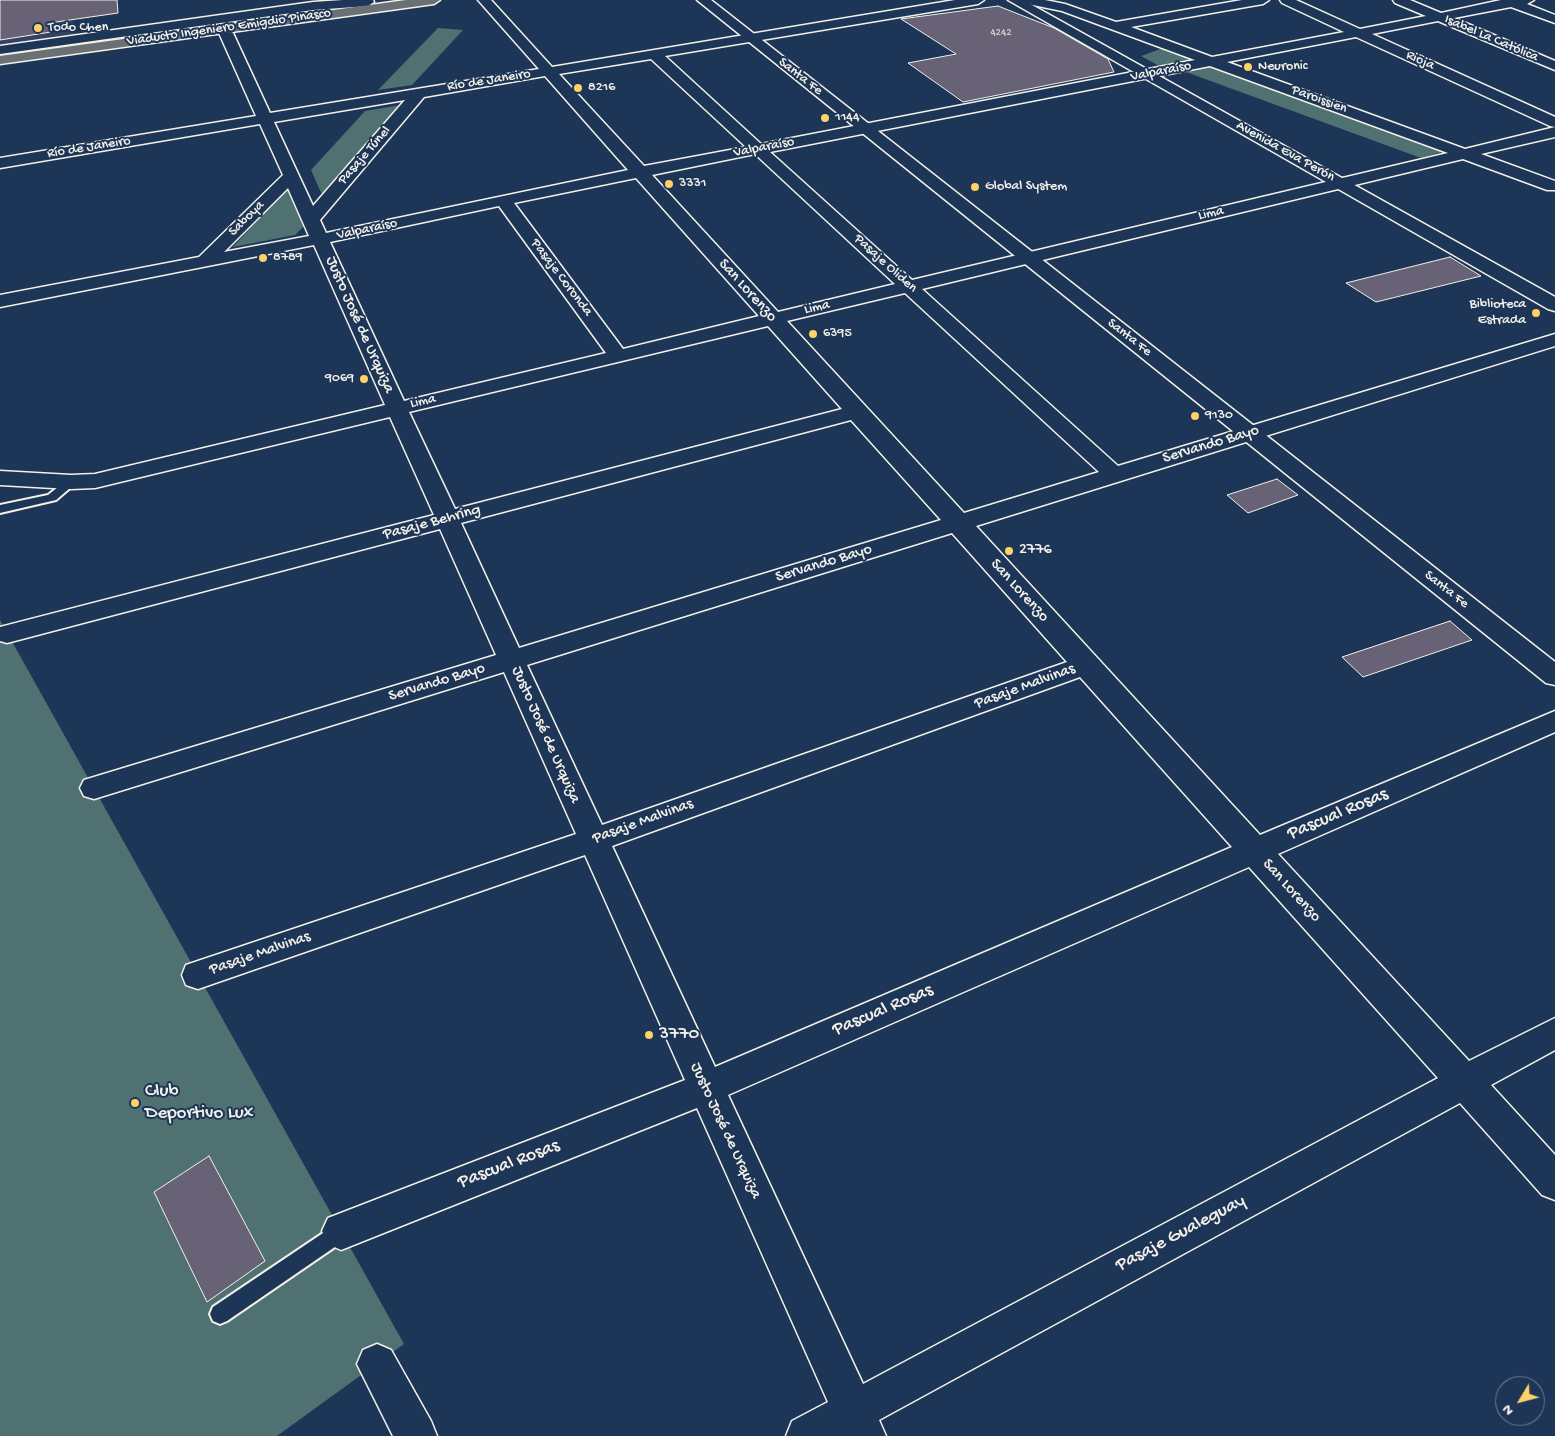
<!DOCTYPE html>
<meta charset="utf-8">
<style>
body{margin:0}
#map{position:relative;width:1555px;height:1436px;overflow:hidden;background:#1d3557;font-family:"Gochi Hand",sans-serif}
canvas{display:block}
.north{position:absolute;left:1495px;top:1376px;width:50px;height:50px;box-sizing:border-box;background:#1d3557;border:1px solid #738091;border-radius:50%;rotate:233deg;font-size:14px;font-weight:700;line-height:20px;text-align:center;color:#f4f1e8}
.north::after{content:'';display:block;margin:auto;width:18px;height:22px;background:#ffd166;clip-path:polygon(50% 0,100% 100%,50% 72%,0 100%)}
</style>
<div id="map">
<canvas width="1555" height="1436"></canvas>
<div class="north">N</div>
</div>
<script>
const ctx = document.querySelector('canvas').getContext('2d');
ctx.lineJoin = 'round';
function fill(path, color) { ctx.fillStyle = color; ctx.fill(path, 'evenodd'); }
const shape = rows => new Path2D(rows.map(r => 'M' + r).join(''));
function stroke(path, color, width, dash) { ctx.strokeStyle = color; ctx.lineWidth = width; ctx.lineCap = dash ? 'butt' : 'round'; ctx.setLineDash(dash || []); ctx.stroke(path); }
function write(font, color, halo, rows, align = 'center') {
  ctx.font = font + ' "Gochi Hand",sans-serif'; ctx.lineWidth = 4; ctx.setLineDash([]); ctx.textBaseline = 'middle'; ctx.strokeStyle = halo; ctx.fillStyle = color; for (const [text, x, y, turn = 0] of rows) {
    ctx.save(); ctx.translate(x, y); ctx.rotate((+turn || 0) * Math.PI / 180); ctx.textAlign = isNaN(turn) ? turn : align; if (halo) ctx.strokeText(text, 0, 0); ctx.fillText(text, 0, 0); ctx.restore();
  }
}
fill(shape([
 [24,0,68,0,77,36,0,47,0,3]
]), '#334260');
fill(shape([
 [438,28,463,30,412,85,378,90],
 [1166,47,1198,59,1161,67,1141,56],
 [1213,66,1449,150,1421,158,1186,72],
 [401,105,323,197,311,170,365,111],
 [289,186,304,226,295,235,233,247],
 [0,620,404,1344,277,1436,0,1436]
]), '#4f7172');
const building = shape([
 [0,0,117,0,118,13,49,23,51,32,0,40,0,0],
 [998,6,1054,28,1108,59,1114,72,963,102,908,63,956,54,901,19,998,6],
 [1450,257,1481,276,1376,302,1346,283,1450,257],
 [1277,479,1298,495,1248,513,1227,495,1277,479],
 [1450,621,1472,640,1363,677,1342,657,1450,621],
 [209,1156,265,1261,207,1302,154,1192,209,1156]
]);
fill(building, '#676275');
stroke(building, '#f4f1e8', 1);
const service = shape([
 [71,479,77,482,56,500,0,513,0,505,48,495,67,480,71,479],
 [341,1221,348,1224,351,1231,348,1238,227,1321,220,1324,213,1321,210,1314,213,1307,341,1221]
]);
const minor = shape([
 [343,0,373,0,374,2,368,6,313,10,0,54,0,46,313,2,343,0],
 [478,0,491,0,552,67,955,0,984,0,978,4,665,56,761,144,1195,60,1062,11,1023,3,1021,0,1045,0,1065,4,1116,22,1242,0,1269,0,1263,4,1131,27,1212,57,1344,32,1282,3,1280,0,1296,0,1360,29,1426,16,1395,3,1393,0,1410,0,1441,13,1501,0,1534,0,1527,4,1555,15,1555,23,1511,7,1454,18,1555,61,1555,70,1438,21,1372,34,1555,117,1555,137,1481,154,1555,181,1555,190,1547,190,1463,159,922,289,1118,466,1555,334,1555,346,976,526,1260,835,1555,711,1555,732,1278,854,1469,1061,1555,1018,1555,1050,1491,1085,1555,1155,1555,1200,1542,1195,1460,1103,879,1420,886,1436,786,1436,792,1421,828,1402,697,1108,341,1250,328,1244,322,1231,328,1218,685,1080,585,855,198,989,186,985,182,975,186,965,576,834,504,672,94,799,84,796,80,788,84,780,496,655,440,529,7,643,0,641,0,627,434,515,390,417,95,488,71,489,0,485,0,471,71,475,95,474,385,405,314,245,0,307,0,295,199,257,283,175,260,124,0,168,0,158,256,116,219,33,226,29,233,33,270,113,539,69,478,0],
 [1356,37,1550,126,1555,127,1465,149,1227,62,1356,37],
 [651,59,746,147,644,166,559,74,651,59],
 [1210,66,1448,153,912,280,770,152,1210,66],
 [545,76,628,170,326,233,320,220,424,97,545,76],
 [405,100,313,206,274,122,405,100],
 [755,154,895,284,778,312,652,175,755,154],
 [636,178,759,316,623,349,514,203,636,178],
 [288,188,309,236,224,252,288,188],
 [499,206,606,353,404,401,330,242,499,206],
 [905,293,1099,472,964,513,787,321,905,293],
 [768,326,842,409,455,509,409,412,768,326],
 [851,420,941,520,519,648,461,523,851,420],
 [952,533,1067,662,602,825,527,665,952,533],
 [1080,677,1232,847,715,1067,612,846,1080,677],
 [1249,867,1438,1078,863,1384,728,1095,1249,867],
 [377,1344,391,1350,431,1421,437,1436,393,1436,357,1364,363,1350,377,1344]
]);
const secondary = shape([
 [697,0,711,0,1555,662,1555,685,1546,683,697,0],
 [1008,0,1023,0,1555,297,1555,311,1548,309,1008,0]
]);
const primary = shape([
 [406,0,440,0,434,4,0,64,0,56,406,0]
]);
stroke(service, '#f4f1e8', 4);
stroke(minor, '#f4f1e8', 3);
stroke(secondary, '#f4f1e8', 3);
stroke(primary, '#f4f1e8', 3);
fill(service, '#1d3557');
fill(minor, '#1d3557');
fill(secondary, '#1d3557');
fill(primary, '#6a7074');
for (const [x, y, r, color] of [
 [38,28,5,"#ffd166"],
 [1248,67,5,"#ffd166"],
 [578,88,5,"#ffd166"],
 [825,118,5,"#ffd166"],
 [669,184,5,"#ffd166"],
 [975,187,5,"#ffd166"],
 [263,258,5,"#ffd166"],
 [1536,313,5,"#ffd166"],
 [813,334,5,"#ffd166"],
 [364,379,5,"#ffd166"],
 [1195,416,5,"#ffd166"],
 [1009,551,5,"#ffd166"],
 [649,1035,5,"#ffd166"],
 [135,1103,5,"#ffd166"]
]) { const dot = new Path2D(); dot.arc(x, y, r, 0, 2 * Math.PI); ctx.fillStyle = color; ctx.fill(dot); stroke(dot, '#1d3557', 2); }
write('11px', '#d1cdcb', null, [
 ["4242",1001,33]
]);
write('14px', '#f4f1e8', '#1d3557', [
 ["Todo Chen",48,28],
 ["Neuronic",1258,67],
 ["8216",588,88],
 ["1144",835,118],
 ["3331",679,184],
 ["Global System",985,187],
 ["8789",273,258],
 ["Biblioteca",1526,305,"right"],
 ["Estrada",1526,321,"right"],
 ["6395",823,334],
 ["9069",354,379,"right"],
 ["9130",1205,416]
], 'left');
write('14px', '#f4f1e8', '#1d3557', [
 ["Viaducto Ingeniero Emigdio Pinasco",229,28,-8],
 ["Isabel La Católica",1491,39,23],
 ["Rioja",1420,61,24],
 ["Valparaíso",1161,72,-11],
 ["Santa Fe",800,77,38],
 ["Río de Janeiro",489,81,-9],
 ["Paroissien",1319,100,20],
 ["Río de Janeiro",89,148,-9],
 ["Valparaíso",764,148,-11],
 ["Avenida Eva Perón",1285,152,29],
 ["Pasaje Túnel",365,156,-49],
 ["Lima",1211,214,-13],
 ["Saboya",247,219,-45],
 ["Valparaíso",367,230,-12],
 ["Pasaje Oliden",885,264,42],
 ["Pasaje Coronda",561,278,53],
 ["Lima",817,308,-13],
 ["Santa Fe",1129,338,38],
 ["Lima",423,402,-13],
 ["Santa Fe",1446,590,38]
]);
write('16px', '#f4f1e8', '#1d3557', [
 ["San Lorenzo",747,291,48],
 ["Justo José de Urquiza",359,325,66],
 ["Servando Bayo",1211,445,-17],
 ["Pasaje Behring",432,523,-15],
 ["Servando Bayo",824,564,-17],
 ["San Lorenzo",1019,591,48],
 ["Servando Bayo",437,683,-17],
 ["Pasaje Malvinas",1025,687,-20],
 ["Justo José de Urquiza",545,735,66],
 ["Pasaje Malvinas",643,822,-20],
 ["San Lorenzo",1291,891,48],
 ["Pasaje Malvinas",260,954,-19],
 ["Justo José de Urquiza",725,1131,65]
]);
write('16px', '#f4f1e8', '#1d3557', [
 ["2776",1019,551]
], 'left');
write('19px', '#f4f1e8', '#1d3557', [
 ["Pascual Rosas",1338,815,-23],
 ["Pascual Rosas",883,1011,-23],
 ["Pascual Rosas",509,1165,-21],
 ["Pasaje Gualeguay",1181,1234,-28]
]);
write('19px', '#f4f1e8', '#1d3557', [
 ["3770",659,1035],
 ["Club",145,1092],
 ["Deportivo Lux",145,1114]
], 'left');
</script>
